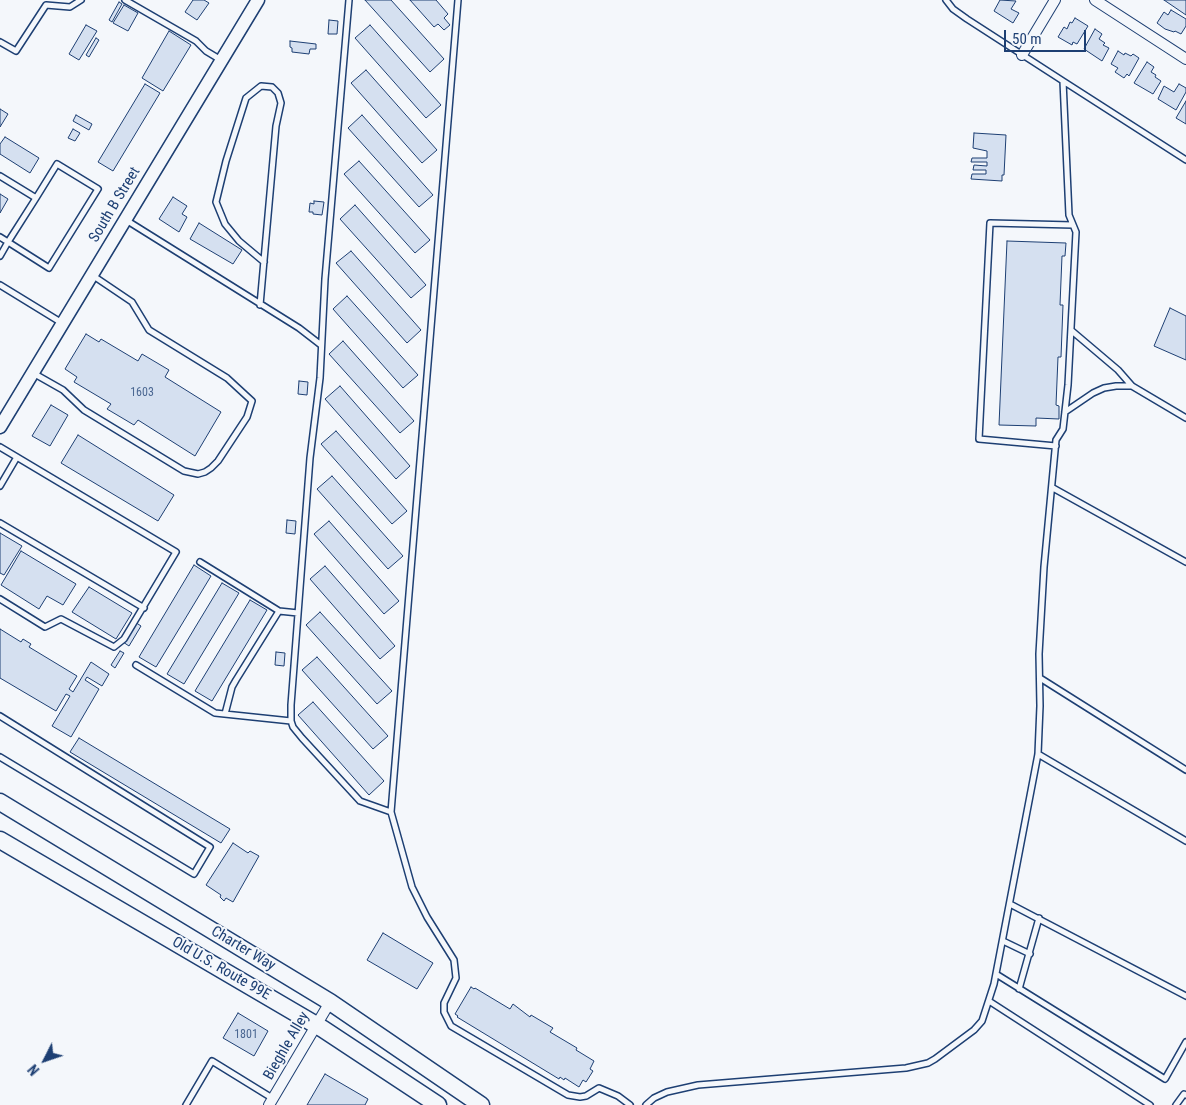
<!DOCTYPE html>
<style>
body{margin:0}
#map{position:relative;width:1186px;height:1105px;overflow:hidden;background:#f4f7fb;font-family:"Roboto Condensed",sans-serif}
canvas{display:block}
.north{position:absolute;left:20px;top:1035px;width:50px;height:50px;-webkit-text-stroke:4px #f4f7fb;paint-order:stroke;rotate:229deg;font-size:14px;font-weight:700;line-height:20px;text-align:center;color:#1d3f73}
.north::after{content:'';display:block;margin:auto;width:18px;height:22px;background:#1d3f73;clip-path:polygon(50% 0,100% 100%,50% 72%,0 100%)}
.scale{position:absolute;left:1004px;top:30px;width:82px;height:22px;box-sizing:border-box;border:2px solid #1d3f73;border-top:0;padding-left:6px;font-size:15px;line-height:18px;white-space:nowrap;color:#1d3f73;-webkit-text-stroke:4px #f4f7fb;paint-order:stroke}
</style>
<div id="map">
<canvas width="1186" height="1105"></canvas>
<div class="north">N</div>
<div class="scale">50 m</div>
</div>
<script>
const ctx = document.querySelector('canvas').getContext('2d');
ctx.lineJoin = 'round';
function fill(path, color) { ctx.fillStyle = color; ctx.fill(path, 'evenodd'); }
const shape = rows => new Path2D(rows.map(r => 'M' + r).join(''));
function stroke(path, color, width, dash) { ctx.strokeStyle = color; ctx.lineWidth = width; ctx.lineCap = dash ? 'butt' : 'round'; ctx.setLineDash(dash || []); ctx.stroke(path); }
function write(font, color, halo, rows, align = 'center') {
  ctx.font = font + ' "Roboto Condensed",sans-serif'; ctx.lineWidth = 4; ctx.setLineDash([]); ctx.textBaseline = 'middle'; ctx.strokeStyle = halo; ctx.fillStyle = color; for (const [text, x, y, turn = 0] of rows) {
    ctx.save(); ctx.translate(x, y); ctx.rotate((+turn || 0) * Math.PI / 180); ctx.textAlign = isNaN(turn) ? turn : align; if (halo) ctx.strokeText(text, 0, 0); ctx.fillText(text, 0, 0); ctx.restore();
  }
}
const building = shape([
 [193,0,204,0,209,3,197,20,185,12,193,0],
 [365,0,391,0,444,59,430,72,365,0],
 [410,0,436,0,448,14,444,18,450,25,444,30,438,24,434,27,410,0],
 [1000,0,1016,1,1011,9,1019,13,1013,23,994,11,1000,0],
 [1164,0,1186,0,1186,15,1164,0],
 [119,2,122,4,112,22,109,20,119,2],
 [124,5,138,13,128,31,113,23,124,5],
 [1171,10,1186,19,1186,26,1181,34,1175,31,1174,32,1165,29,1157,23,1164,12,1168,15,1171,10],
 [1075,18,1088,26,1077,44,1073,42,1072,45,1058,37,1064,27,1067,29,1070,22,1072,23,1075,18],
 [329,20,338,21,337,34,328,34,329,20],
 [86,25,97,31,79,60,69,54,86,25],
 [370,25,441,105,426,118,355,38,370,25],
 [1095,29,1102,34,1099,39,1105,43,1103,45,1109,48,1102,61,1084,49,1095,29],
 [169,31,191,45,163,91,142,78,169,31],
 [96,38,99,40,89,57,86,55,96,38],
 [290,41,316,44,316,49,310,49,309,54,292,52,292,48,290,47,290,41],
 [1118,51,1124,55,1125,53,1131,56,1133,54,1139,58,1129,76,1127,74,1124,78,1115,72,1118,68,1111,64,1118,51],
 [1147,62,1154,67,1151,72,1156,75,1155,77,1161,81,1153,94,1134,83,1147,62],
 [366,70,437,150,422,163,351,83,366,70],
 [145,84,160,93,113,171,98,162,145,84],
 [1179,84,1186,88,1186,92,1176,110,1158,99,1164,86,1174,92,1179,84],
 [1186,101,1186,124,1176,118,1186,101],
 [0,109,8,114,0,127,0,109],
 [76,115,92,124,89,130,73,121,76,115],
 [362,115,433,195,419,207,348,128,362,115],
 [73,129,80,133,75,141,68,138,73,129],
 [974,133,1006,135,1004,175,1002,175,1002,181,971,179,972,174,986,174,986,170,973,170,974,165,987,166,987,162,971,162,972,158,987,158,987,151,973,148,974,133],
 [5,137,39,158,30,173,0,154,0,144,5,137],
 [359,161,430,240,415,253,344,174,359,161],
 [0,194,8,199,0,213,0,194],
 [173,197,187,206,182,214,187,217,179,232,159,219,173,197],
 [314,201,324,202,322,215,313,214,313,212,309,212,310,203,314,204,314,201],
 [355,205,426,285,411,298,340,219,355,205],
 [199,223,242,250,233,264,190,239,199,223],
 [1007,241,1066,243,1065,256,1062,256,1060,305,1063,305,1061,357,1058,357,1056,405,1059,406,1059,419,1036,418,1036,426,999,425,1007,241],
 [351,251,421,330,407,343,336,263,351,251],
 [347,296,418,375,403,388,333,309,347,296],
 [1170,308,1186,316,1186,360,1154,346,1170,308],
 [86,334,99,342,101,339,138,361,142,354,169,370,165,377,221,412,195,456,138,420,134,425,107,409,111,404,74,382,77,377,65,369,86,334],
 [343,341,414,421,400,433,329,354,343,341],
 [299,381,308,382,307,395,298,394,299,381],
 [340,386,410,466,396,479,325,399,340,386],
 [51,405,68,415,50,446,32,436,51,405],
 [336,431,407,511,392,524,321,444,336,431],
 [78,435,174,495,158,521,61,463,78,435],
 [332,476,403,556,388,569,317,489,332,476],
 [287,520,296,521,295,534,286,533,287,520],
 [329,521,399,601,384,614,314,534,329,521],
 [0,533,22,546,4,575,0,573,0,533],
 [21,551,76,584,63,605,47,596,39,609,1,585,21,551],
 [194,565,211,576,156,667,139,657,194,565],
 [325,566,395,646,380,659,310,579,325,566],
 [222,583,239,593,184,684,167,674,222,583],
 [89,587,132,613,116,639,72,612,89,587],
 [250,600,267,610,212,701,195,691,250,600],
 [320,612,392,691,377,704,306,625,320,612],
 [135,622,141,626,129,646,123,642,135,622],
 [0,629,21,642,23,639,31,644,29,647,77,676,69,689,73,692,91,662,109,674,102,686,87,677,85,680,99,689,71,737,52,726,70,696,66,694,56,711,0,678,0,629],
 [120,651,124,653,115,668,111,665,120,651],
 [276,652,285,653,284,666,275,665,276,652],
 [317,657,388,736,373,749,302,670,317,657],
 [313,702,384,781,369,795,298,715,313,702],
 [79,738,230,829,221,843,70,752,79,738],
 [233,843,248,853,250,851,259,856,233,902,226,898,224,901,220,897,221,895,206,885,233,843],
 [383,933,433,963,417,989,367,960,383,933],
 [471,987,474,989,475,988,510,1009,513,1004,530,1017,531,1015,553,1028,550,1032,577,1048,576,1050,594,1061,590,1069,593,1071,586,1082,583,1080,579,1087,565,1078,564,1080,560,1077,559,1079,457,1017,458,1016,455,1014,471,987],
 [238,1013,268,1031,254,1056,223,1038,238,1013],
 [325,1074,368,1099,365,1105,307,1105,325,1074]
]);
fill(building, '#d5e0f0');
stroke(building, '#1d3f73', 1);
const service = shape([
 [125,0,196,41,206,51,221,60],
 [349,0,325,279,320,378,310,458,291,705,291,721,293,727,302,738,360,801,391,812,412,887,427,917,454,960,456,978,444,1003,444,1012,451,1026,568,1095,580,1097,586,1096,599,1088,618,1096,630,1105],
 [0,42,16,51,46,5,70,7,81,0],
 [1063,81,1186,160],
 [0,176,36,198],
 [126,220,299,328,321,345],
 [0,237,8,242,49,268,98,189,57,164,36,198,8,242,0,256],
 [0,285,62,323],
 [260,305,276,126,281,103,278,93,272,87,261,86,246,98,226,161,216,202,225,224,239,241,264,262],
 [1072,331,1118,370,1132,386,1186,418],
 [33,373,63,390,84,410,184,471,198,474,205,472,211,468,218,461,247,417,252,401,227,378,149,330,132,302,92,275],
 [1065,412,1093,393,1104,388,1116,386,1132,386],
 [1056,446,979,439,990,223,1073,225],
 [0,447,176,552,124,639,114,647,61,619,45,627,0,599],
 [0,486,17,457],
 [1053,488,1186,562],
 [0,523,144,608],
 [200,562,279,611,298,613],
 [136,665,215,713,291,721],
 [1040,678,1186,770],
 [225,714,232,687,236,680,279,611],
 [0,716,210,847,194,874,0,757],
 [1038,754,1186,841],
 [391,812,458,0],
 [1010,904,1186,996],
 [1003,941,1030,954],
 [996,974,1165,1079,1186,1042],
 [1019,989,1039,918],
 [989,1001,1150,1105],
 [186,1105,212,1061,272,1098],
 [646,1105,654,1098,667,1092,698,1085,906,1068,928,1063,935,1059,974,1030,982,1021,994,984,1038,754,1040,706,1039,654,1044,567,1056,440,1063,429,1068,385,1076,232,1069,215,1063,81,967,19,953,9,946,0],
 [1176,1105,1184,1094,1186,1095]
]);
const minor = shape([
 [1095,0,1186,59],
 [1022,55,1055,0],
 [269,1105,330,1002]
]);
const tertiary = shape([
 [0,427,258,0]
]);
const primary = shape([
 [0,802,330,1002,481,1105],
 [0,840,323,1029,438,1105]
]);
stroke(service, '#1d3f73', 8);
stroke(minor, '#1d3f73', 12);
stroke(tertiary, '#1d3f73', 15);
stroke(primary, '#1d3f73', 19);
stroke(service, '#f4f7fb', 5);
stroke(minor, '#f4f7fb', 10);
stroke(tertiary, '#f4f7fb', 12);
stroke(primary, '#f4f7fb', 16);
write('12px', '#4b6792', null, [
 ["1603",142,393],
 ["1801",246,1035]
]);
write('15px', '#1d3f73', '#f4f7fb', [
 ["South B Street",115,205,-59],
 ["Charter Way",243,949,31],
 ["Old U.S. Route 99E",221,969,30],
 ["Bieghle Alley",287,1046,-60]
]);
</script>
